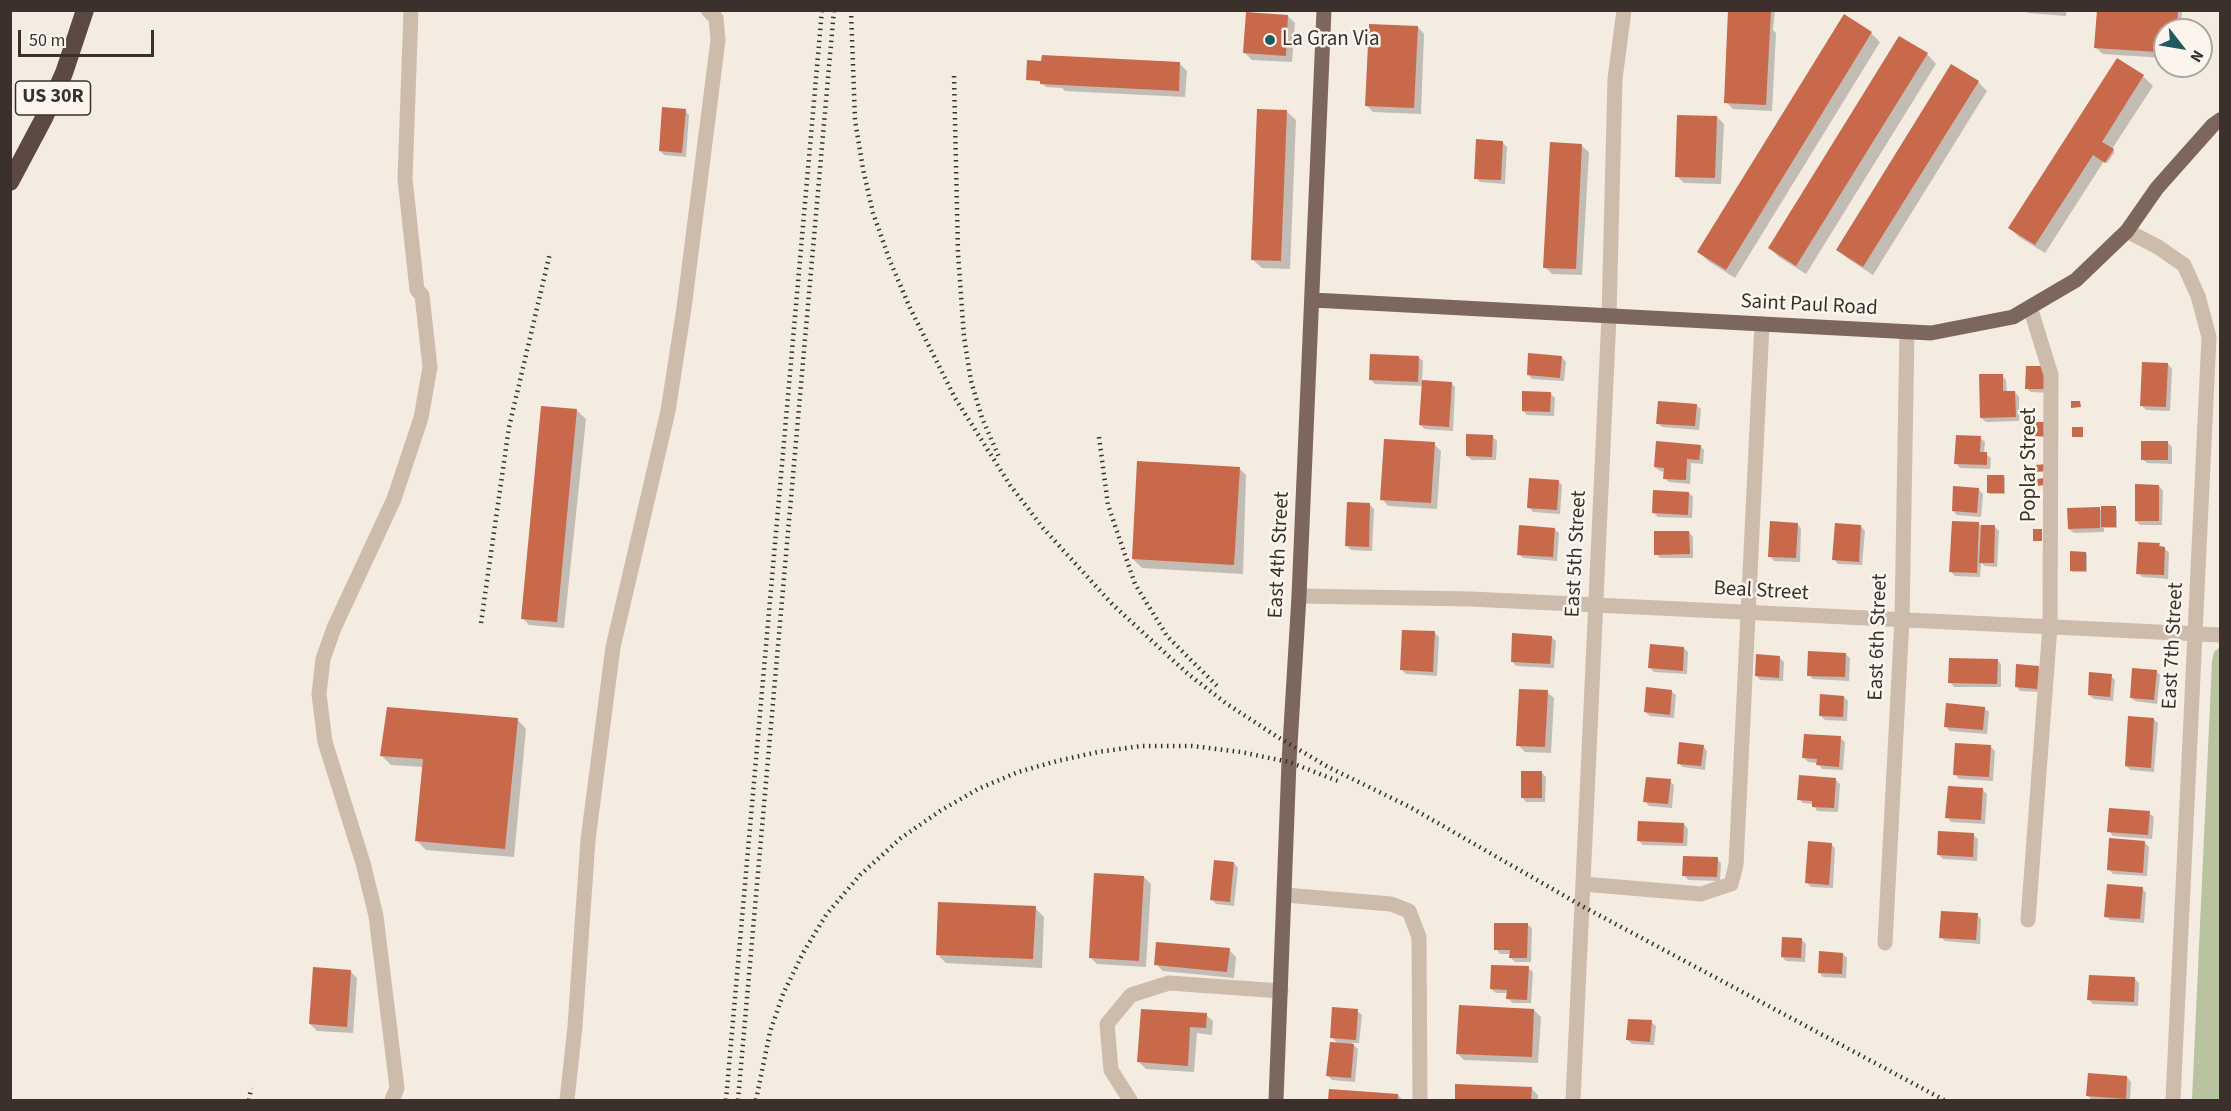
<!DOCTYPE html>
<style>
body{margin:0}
#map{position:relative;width:2231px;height:1111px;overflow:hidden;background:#f4ebe1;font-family:"Source Sans 3",sans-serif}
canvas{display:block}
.frame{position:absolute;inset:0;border:12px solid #3b302b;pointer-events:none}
.north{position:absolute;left:2153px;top:18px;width:60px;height:60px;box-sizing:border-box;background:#fbf5ee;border:2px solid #aea6a0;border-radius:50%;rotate:121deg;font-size:16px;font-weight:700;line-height:24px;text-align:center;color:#3b302b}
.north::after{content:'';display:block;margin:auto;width:21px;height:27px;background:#1f5a5e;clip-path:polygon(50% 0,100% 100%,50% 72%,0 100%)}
.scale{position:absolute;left:18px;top:30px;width:136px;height:27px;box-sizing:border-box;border:3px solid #3b302b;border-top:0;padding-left:8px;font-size:18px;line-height:21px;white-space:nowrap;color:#3b302b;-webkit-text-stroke:4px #fbf5ee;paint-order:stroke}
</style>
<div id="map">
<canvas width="2231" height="1111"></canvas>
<div class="frame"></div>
<div class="north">N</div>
<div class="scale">50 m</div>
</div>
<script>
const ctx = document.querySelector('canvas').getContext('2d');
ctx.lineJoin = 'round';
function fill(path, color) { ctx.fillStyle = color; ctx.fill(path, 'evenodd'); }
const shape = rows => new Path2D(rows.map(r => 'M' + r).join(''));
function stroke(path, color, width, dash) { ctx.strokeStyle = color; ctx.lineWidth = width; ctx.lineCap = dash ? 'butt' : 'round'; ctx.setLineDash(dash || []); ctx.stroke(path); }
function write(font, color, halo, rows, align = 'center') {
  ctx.font = font + ' "Source Sans 3",sans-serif'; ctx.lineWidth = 5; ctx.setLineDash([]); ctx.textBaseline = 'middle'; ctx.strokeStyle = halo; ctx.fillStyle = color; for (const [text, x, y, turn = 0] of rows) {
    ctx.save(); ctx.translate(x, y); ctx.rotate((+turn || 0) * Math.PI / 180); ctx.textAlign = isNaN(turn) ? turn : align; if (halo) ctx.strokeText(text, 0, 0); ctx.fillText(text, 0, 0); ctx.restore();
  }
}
fill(shape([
 [2220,647,2220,1100,2192,1100,2212,661,2214,652]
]), '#b8c4a0');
fill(shape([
 [1729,10,1775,10,1773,30,1776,33,1772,111,1733,109,1726,102],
 [2025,10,2067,10,2066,16,2028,13],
 [2098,10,2182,10,2181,27,2178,27,2178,30,2165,30,2164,58,2103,54,2096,48],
 [1288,16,1295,23,1292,62,1252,60,1245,53],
 [1418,27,1424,34,1421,114,1373,112,1366,105],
 [1871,33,1880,42,1735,278,1708,261,1699,252],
 [1927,54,1936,64,1806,274,1779,257,1770,248],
 [2118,60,2144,77,2153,86,2112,149,2115,152,2107,163,2104,161,2045,253,2019,237,2010,228],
 [1180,64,1187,71,1185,97,1065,91,1062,88,1046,87,1041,82,1028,79],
 [1978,82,1987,91,1873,275,1847,258,1838,249],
 [685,111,689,115,686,157,664,155,660,151],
 [1286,111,1296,120,1290,269,1262,268,1252,259],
 [1717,117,1724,124,1721,184,1684,183,1677,176],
 [1502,142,1507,147,1505,184,1480,182,1476,178],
 [1582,146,1589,152,1582,275,1552,274,1545,267],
 [1418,357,1423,361,1422,381,1451,383,1455,387,1453,431,1425,429,1420,425,1423,386,1375,384,1371,380],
 [1562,357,1566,362,1564,381,1532,379,1528,374],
 [2168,364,2172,369,2170,411,2146,410,2141,405],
 [2027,367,2050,393,2031,392,2026,388],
 [2002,375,2006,380,2007,393,2015,392,2019,397,2019,421,1986,422,1981,418],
 [1550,393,1555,398,1554,416,1527,415,1523,411],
 [1696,405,1701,409,1699,430,1662,427,1658,423],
 [576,410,586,419,564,628,529,625,523,618],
 [1492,436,1497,441,1496,460,1472,460,1467,456],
 [1980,438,1985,442,1984,453,1991,458,1990,469,1960,468,1956,463],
 [2168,443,2172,447,2172,464,2147,463,2142,459],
 [1434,444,1441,451,1437,509,1388,506,1382,499],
 [1700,446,1704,450,1703,464,1691,463,1690,484,1669,482,1664,478,1665,472,1660,471,1655,467],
 [1239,468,1246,475,1243,574,1142,568,1133,559],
 [2004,476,2005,478,2005,494,1990,494,1988,492],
 [1558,481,1562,485,1560,514,1533,512,1529,507],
 [2159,486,2163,491,2162,525,2140,525,2136,521],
 [1978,489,1983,494,1981,517,1957,515,1953,511],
 [1689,493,1693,497,1692,518,1658,517,1654,513],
 [1369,504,1374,509,1372,551,1351,550,1347,546],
 [2115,508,2117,510,2117,528,2104,528,2104,532,2074,533,2069,529,2099,509,2103,512],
 [1797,524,1801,528,1800,562,1774,561,1770,556],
 [1979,524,1981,526,1995,527,1999,531,1997,567,1985,566,1981,563,1980,577,1955,576,1950,571],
 [1861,526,1865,531,1862,565,1838,564,1834,559],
 [1554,529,1559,533,1557,561,1523,558,1519,554],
 [1689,532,1693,537,1693,558,1660,558,1656,554],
 [2159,545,2169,552,2168,579,2142,577,2138,573],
 [2086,553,2087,555,2087,572,2073,572,2071,570],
 [1435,633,1439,637,1437,676,1406,674,1402,670],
 [1551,637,1556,641,1554,668,1516,666,1512,661],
 [1684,648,1688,652,1687,674,1654,672,1650,668],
 [1845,654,1850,658,1849,681,1813,679,1809,675],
 [1779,657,1784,662,1783,681,1760,680,1756,675],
 [1997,660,2001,664,2001,687,1954,687,1950,682],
 [2038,667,2042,672,2041,692,2020,691,2016,686],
 [2156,671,2160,675,2157,704,2135,701,2131,697],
 [2111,676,2115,680,2113,701,2094,699,2089,695],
 [1671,691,1676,695,1674,718,1650,716,1645,712],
 [1547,692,1554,698,1551,753,1525,752,1518,745],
 [1844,697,1848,701,1847,721,1825,720,1820,715],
 [1984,708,1989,712,1987,734,1950,731,1945,726],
 [517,719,526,729,514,857,426,850,417,841,424,767,391,765,382,756],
 [2153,719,2158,723,2154,772,2131,770,2126,766],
 [1840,738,1845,742,1843,770,1822,769,1818,763,1808,762,1804,758],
 [1703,746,1707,751,1705,770,1683,767,1678,763],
 [1991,747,1995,751,1993,781,1959,779,1955,774],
 [1542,773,1546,777,1545,802,1526,802,1522,797],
 [1835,779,1840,784,1838,812,1817,811,1813,804,1803,803,1799,799],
 [1670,781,1674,785,1672,808,1649,806,1645,801],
 [1983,790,1987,794,1985,824,1951,822,1947,817],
 [2149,813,2154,817,2152,839,2113,836,2109,831],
 [1684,824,1688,829,1687,846,1643,845,1638,840],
 [1973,835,1978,839,1977,861,1943,859,1938,854],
 [2144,842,2149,847,2147,876,2113,874,2109,870],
 [1831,844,1835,848,1833,888,1811,887,1807,883],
 [1717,859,1721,863,1720,881,1688,880,1684,875],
 [1234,863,1238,868,1234,906,1216,904,1211,899],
 [1144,877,1151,884,1146,967,1097,964,1090,957],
 [2142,888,2146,893,2144,923,2110,920,2106,916],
 [1035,908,1044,917,1042,968,946,963,937,954],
 [1977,915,1981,919,1980,944,1945,941,1941,937],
 [1527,924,1532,928,1531,962,1515,962,1511,958,1511,954,1500,954,1496,949],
 [1801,939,1806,944,1805,962,1786,961,1782,957],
 [1229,950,1236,957,1234,978,1163,971,1156,964],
 [1843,954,1847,958,1846,978,1823,977,1819,972],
 [1528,968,1533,972,1531,1003,1512,1003,1508,998,1508,993,1496,993,1491,989],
 [350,971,357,978,353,1033,317,1031,310,1024],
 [2135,979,2139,983,2138,1006,2093,1004,2089,1000],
 [1534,1010,1541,1017,1538,1063,1464,1060,1457,1053],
 [1357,1011,1362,1015,1359,1043,1351,1043,1358,1049,1355,1082,1332,1080,1328,1076,1338,1044,1332,1037],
 [1206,1015,1213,1021,1212,1035,1197,1033,1194,1072,1146,1069,1139,1062],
 [1651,1022,1656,1026,1654,1045,1632,1044,1628,1040],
 [2127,1077,2131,1082,2130,1100,2092,1100,2088,1096],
 [1457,1085,1531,1088,1538,1095,1538,1100,1456,1100],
 [1331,1090,1398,1095,1403,1100,1330,1100]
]), '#0003');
fill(shape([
 [1728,10,1771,10,1766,105,1724,103],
 [2097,10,2178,10,2177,30,2165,30,2165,45,2158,44,2158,52,2094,48],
 [1246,12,1288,15,1286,56,1243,53],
 [1844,14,1872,32,1726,270,1697,252],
 [1369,24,1418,26,1414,108,1365,106],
 [1899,36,1928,53,1796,266,1768,248],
 [1042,55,1180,62,1179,91,1040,84,1040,81,1026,80,1027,60,1041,61],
 [2117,58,2144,75,2102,142,2114,149,2105,163,2093,155,2035,245,2008,228],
 [1951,64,1979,81,1863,267,1836,250],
 [662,107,686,109,682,153,659,151],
 [1257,109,1287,110,1281,261,1251,260],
 [1677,115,1717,116,1715,178,1675,177],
 [1476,139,1503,141,1501,180,1474,179],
 [1550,142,1582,144,1576,269,1543,268],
 [1528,353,1562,356,1560,378,1527,375],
 [1370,354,1419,356,1418,382,1369,380],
 [2142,362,2168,363,2166,407,2140,406],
 [2026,366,2047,366,2046,389,2025,389],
 [1979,374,2003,374,2003,391,2015,391,2016,417,1980,418],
 [1422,380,1452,382,1449,427,1419,425],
 [1522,391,1551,392,1550,412,1522,411],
 [1658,401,1697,404,1695,426,1656,424],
 [2071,401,2080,401,2081,407,2071,408],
 [541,406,577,409,557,622,521,619],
 [2036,422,2048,422,2047,437,2035,436],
 [2072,427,2083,427,2083,437,2072,437],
 [1466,434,1493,435,1492,457,1466,456],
 [1956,435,1981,436,1980,452,1987,452,1987,465,1954,464],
 [1384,439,1435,442,1431,503,1380,500],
 [1656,441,1701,445,1699,460,1687,459,1686,480,1663,479,1664,468,1654,467],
 [2141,441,2168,441,2168,460,2141,460],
 [1137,461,1240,467,1234,565,1132,559],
 [2047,464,2047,471,2036,472,2036,465],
 [1987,475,2004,475,2004,493,1987,493],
 [1529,478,1559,480,1557,510,1527,508],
 [2044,478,2044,485,2038,486,2037,479],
 [2135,484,2159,485,2159,521,2135,521],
 [1953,486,1979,488,1977,513,1952,511],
 [1653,490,1689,492,1688,515,1652,513],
 [1347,502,1370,503,1369,547,1345,546],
 [2101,506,2116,506,2116,527,2101,527],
 [2100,507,2100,528,2068,529,2067,508],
 [1770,521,1798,523,1796,558,1768,557],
 [1952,521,1979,522,1977,573,1949,572],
 [1835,523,1861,525,1859,562,1832,560],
 [1519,525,1555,528,1553,557,1517,555],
 [1981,525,1995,525,1994,563,1979,563],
 [2033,529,2042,529,2042,541,2033,541],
 [1654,531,1689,531,1690,554,1654,555],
 [2138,542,2160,543,2159,546,2165,547,2164,575,2136,574],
 [2070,551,2086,552,2086,571,2070,571],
 [1402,630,1435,631,1433,672,1400,670],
 [1512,633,1552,636,1550,664,1511,662],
 [1650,644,1684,647,1683,671,1648,668],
 [1808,651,1846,653,1845,677,1807,676],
 [1756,654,1780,656,1779,678,1755,676],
 [1949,658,1998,659,1997,684,1948,683],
 [2016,664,2039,666,2037,689,2015,687],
 [2132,668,2157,670,2154,700,2130,698],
 [2089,672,2112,674,2110,697,2088,695],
 [1646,687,1672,690,1670,715,1644,712],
 [1519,689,1548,690,1545,747,1516,746],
 [1820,694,1844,696,1843,717,1819,716],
 [1946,703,1985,707,1983,730,1944,727],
 [387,707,518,718,505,849,415,841,423,759,380,756],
 [2128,716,2154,718,2151,768,2125,766],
 [1804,734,1841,736,1839,767,1816,765,1817,759,1802,758],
 [1679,742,1704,745,1701,766,1677,764],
 [1955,743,1991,745,1989,777,1953,775],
 [1521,771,1542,771,1542,798,1521,798],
 [1799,775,1836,778,1834,808,1812,807,1812,801,1797,800],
 [1646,777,1671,779,1668,804,1643,802],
 [1948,786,1983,788,1981,820,1945,818],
 [2109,808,2150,811,2148,835,2107,832],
 [1638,821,1684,823,1683,843,1637,841],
 [1938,831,1974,833,1973,857,1937,855],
 [2109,838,2145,841,2143,873,2107,870],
 [1808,841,1832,843,1829,885,1805,883],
 [1683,856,1718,857,1717,877,1682,876],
 [1214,860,1234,862,1230,902,1210,900],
 [1094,873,1144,876,1139,961,1089,958],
 [2107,884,2143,887,2140,919,2104,917],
 [938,902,1036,906,1033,959,936,955],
 [1941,911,1978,913,1976,940,1939,938],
 [1494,923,1528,923,1527,958,1509,958,1510,950,1494,950],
 [1782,937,1802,938,1801,958,1781,957],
 [1156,942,1230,948,1227,972,1154,965],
 [1819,951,1843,953,1842,974,1818,973],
 [1491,965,1529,966,1527,1000,1506,999,1507,990,1490,989],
 [313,967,351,970,347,1027,309,1024],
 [2089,975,2135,977,2134,1002,2087,1000],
 [1459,1005,1534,1009,1532,1057,1456,1054],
 [1332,1007,1358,1009,1356,1040,1330,1038],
 [1141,1009,1207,1013,1206,1028,1190,1027,1188,1066,1137,1062],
 [1628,1019,1652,1020,1650,1042,1626,1040],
 [1330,1042,1354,1044,1351,1078,1326,1076],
 [2088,1073,2127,1076,2126,1099,2086,1096],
 [1455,1084,1532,1087,1531,1100,1455,1100],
 [1329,1089,1398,1094,1398,1100,1328,1100]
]), '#c8694b');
stroke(shape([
 [2127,231,2158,247,2184,265,2198,296,2209,337,2173,1100],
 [1299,596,1471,599,2220,635],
 [1583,884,1701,894,1731,884,1736,865,1762,324],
 [1285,895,1391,904,1409,911,1419,937,1420,1100],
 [2028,920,2050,626,2051,375,2030,307],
 [1885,943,1902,619,1907,332],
 [392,1100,397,1088,376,916,363,863,325,742,319,694,323,659,334,628,394,499,421,418,430,367,422,295,417,290,405,179,411,10],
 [567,1100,575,1026,588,840,613,647,668,411,684,308,718,40,716,18,708,10],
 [1130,1100,1111,1070,1107,1024,1131,995,1169,983,1281,991],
 [1573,1100,1609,316,1615,79,1624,10]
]), '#cdbbac', 15);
stroke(shape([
 [1313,300,1931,333,2013,317,2076,280,2127,231,2157,188,2213,125,2220,120],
 [1276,1100,1289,762,1299,596,1324,10]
]), '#7d675c', 15);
stroke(shape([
 [10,182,44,118,64,73,85,10]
]), '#5c4a42', 18);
stroke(shape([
 [851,10,855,120,863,169,873,213,890,261,910,308,955,398,1010,485,1043,528,1113,605,1188,674,1227,704,1276,736,1328,767,1410,807,1582,906,1944,1100],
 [954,76,958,253,964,337,971,381,982,418,999,457],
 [1099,437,1108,505,1135,584,1167,636,1218,687],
 [481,623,509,427,550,253],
 [249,1100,251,1088],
 [726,1100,822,10],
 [738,1100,834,10],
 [756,1100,770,1032,783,994,803,953,826,915,860,875,901,838,940,811,978,789,1018,772,1057,761,1098,752,1141,746,1192,746,1241,752,1289,762,1338,781]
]), '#3b302b', 4.5, [1.5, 4.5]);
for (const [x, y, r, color] of [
 [1270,40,6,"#1f5a5e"]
]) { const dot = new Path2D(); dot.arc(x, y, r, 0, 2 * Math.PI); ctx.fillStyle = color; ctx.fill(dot); stroke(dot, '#fbf5ee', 2); }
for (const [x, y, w] of [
 [53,98,75]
]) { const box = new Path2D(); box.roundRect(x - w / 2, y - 17, w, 34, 4.5); ctx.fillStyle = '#fbf5ee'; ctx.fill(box); stroke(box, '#3b302b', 1.5); }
write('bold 20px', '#3b302b', null, [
 ["US 30R",53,98]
]);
write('21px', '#3b302b', '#fbf5ee', [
 ["La Gran Via",1282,40]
], 'left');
write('21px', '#3b302b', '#fbf5ee', [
 ["Saint Paul Road",1809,306,3],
 ["Poplar Street",2030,465,-90],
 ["East 5th Street",1577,554,-87],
 ["East 4th Street",1280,555,-87],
 ["Beal Street",1761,592,3],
 ["East 6th Street",1879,637,-88],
 ["East 7th Street",2174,646,-87]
]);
</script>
